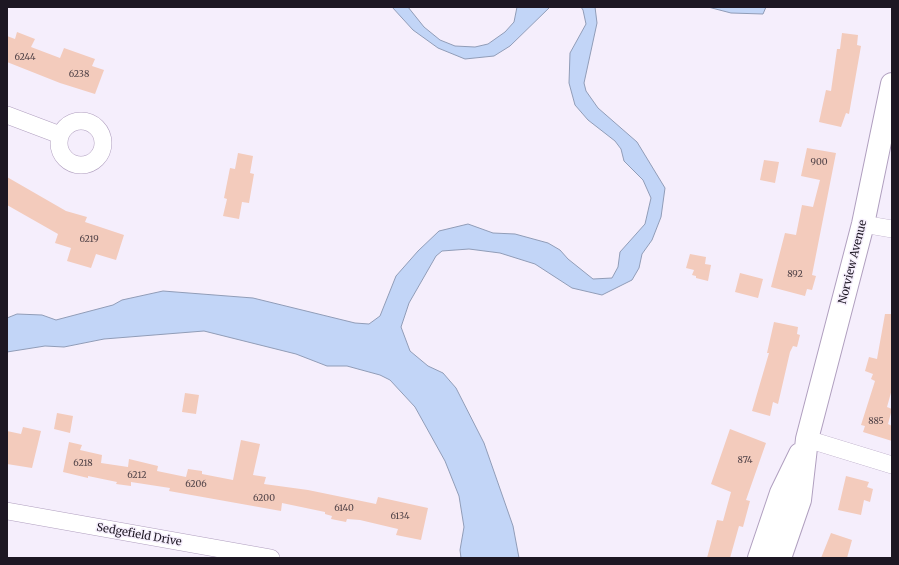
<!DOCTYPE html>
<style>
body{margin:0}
#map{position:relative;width:899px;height:565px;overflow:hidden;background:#f5eefc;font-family:Merriweather,serif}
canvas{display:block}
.frame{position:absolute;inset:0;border:8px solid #1d1723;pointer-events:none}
</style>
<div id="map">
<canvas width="899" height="565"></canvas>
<div class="frame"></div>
</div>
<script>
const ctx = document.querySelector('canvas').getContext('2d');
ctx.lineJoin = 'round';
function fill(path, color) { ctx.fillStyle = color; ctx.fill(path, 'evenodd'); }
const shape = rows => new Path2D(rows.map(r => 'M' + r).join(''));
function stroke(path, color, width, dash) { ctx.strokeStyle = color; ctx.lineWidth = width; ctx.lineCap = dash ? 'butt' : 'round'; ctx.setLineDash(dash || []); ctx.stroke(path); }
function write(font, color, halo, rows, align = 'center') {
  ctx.font = font + ' Merriweather,serif'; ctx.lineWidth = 3; ctx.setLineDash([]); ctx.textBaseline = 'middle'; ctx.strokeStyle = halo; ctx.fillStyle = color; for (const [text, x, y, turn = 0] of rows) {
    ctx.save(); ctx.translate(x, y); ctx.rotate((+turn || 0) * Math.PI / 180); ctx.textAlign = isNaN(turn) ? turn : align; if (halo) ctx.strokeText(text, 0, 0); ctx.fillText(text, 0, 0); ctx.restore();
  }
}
const water = shape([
 [392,7,408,7,424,27,440,40,455,46,475,47,488,44,505,32,514,22,517,7,550,7,510,46,494,56,465,59,438,48,413,30,392,7],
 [581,7,595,7,597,23,584,83,586,91,598,108,637,142,665,188,661,217,652,240,642,254,639,268,632,280,602,295,572,288,535,264,500,253,469,249,442,251,436,256,409,303,401,327,410,351,428,366,443,373,456,388,484,443,513,526,519,558,461,558,460,550,464,527,459,496,445,461,415,407,390,380,380,375,347,366,327,366,296,354,204,331,104,339,64,347,45,346,7,352,7,318,17,314,42,315,56,320,113,305,122,300,163,291,253,298,355,323,369,324,380,316,396,276,418,251,439,231,468,224,493,233,515,234,548,243,560,250,568,259,593,279,612,278,618,267,620,252,645,224,651,198,643,180,624,161,621,149,615,141,588,120,575,105,569,83,570,53,586,24,583,10,581,7],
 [708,7,766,7,763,14,731,13,708,7]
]);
fill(water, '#c2d5f7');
stroke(water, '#909cb7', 1);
fill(shape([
 [17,32,35,39,31,47,60,58,64,48,95,59,92,66,104,70,95,94,60,83,7,62,7,36,15,39],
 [842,33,858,35,857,45,861,46,849,114,846,113,841,127,819,122,826,90,831,91,837,49,840,49],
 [807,148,836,153,812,275,816,276,812,290,807,289,805,296,771,287,785,233,796,235,802,205,813,207,820,180,801,176],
 [238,153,253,156,250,173,254,174,249,203,242,202,239,219,223,216,227,199,224,198,230,168,235,169],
 [764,160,779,162,775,183,760,180],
 [7,177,66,211,87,217,85,222,124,235,116,260,96,254,91,268,67,261,71,248,55,243,58,234,7,205],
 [690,254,706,257,705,264,711,265,708,281,696,278,696,276,692,275,694,270,686,268],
 [740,273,763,279,758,298,735,292],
 [885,314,892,314,892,389,887,407,892,409,888,424,892,426,892,441,863,432,865,426,861,425,875,381,871,379,873,374,865,371,869,357,877,359],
 [774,322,798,327,797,334,800,335,797,347,793,346,790,352,778,404,773,402,770,416,752,411,769,353,767,353],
 [185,393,199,395,196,414,182,412],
 [57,413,73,416,70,433,54,429],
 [23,427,41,431,32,468,7,464,7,431,21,434],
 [730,429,766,443,746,500,750,501,743,527,739,526,730,558,707,558,717,520,723,521,731,492,711,484],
 [241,440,260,444,253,475,266,477,264,484,308,490,376,504,378,497,428,508,421,540,396,535,398,529,360,520,347,519,346,522,331,519,332,516,325,514,325,512,282,503,281,511,169,491,170,488,131,482,131,486,116,484,117,482,88,476,88,478,63,472,69,442,82,445,80,450,102,455,101,463,128,467,129,459,158,466,157,471,186,477,188,469,202,471,202,474,233,480],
 [846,476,869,482,867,487,873,489,870,502,864,500,861,515,838,510],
 [831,533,852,540,847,558,821,558]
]), '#f3cbbc');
const street = shape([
 [7,115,60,135],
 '59 143a22 22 0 1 1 44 0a22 22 0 1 1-44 0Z',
 [863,224,892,229],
 [807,439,892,465],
 [7,511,271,558]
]);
const secondary = shape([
 [759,558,781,493,800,454],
 [780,558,800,500,807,439,863,224,892,84]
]);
stroke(street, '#b09fbf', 18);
stroke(secondary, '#b09fbf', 24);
stroke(street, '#fff', 17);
stroke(secondary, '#fff', 22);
write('9px', '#524449', null, [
 ["6244",25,57],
 ["6238",79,74],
 ["900",819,162],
 ["6219",89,239],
 ["892",795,274],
 ["885",876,421],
 ["874",745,460],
 ["6218",83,463],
 ["6212",137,475],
 ["6206",196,484],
 ["6200",264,498],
 ["6140",344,508],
 ["6134",400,516]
]);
write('11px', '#1d1723', '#f5eefc', [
 ["Norview Avenue",853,262,-76],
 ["Sedgefield Drive",139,535,10]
]);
</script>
